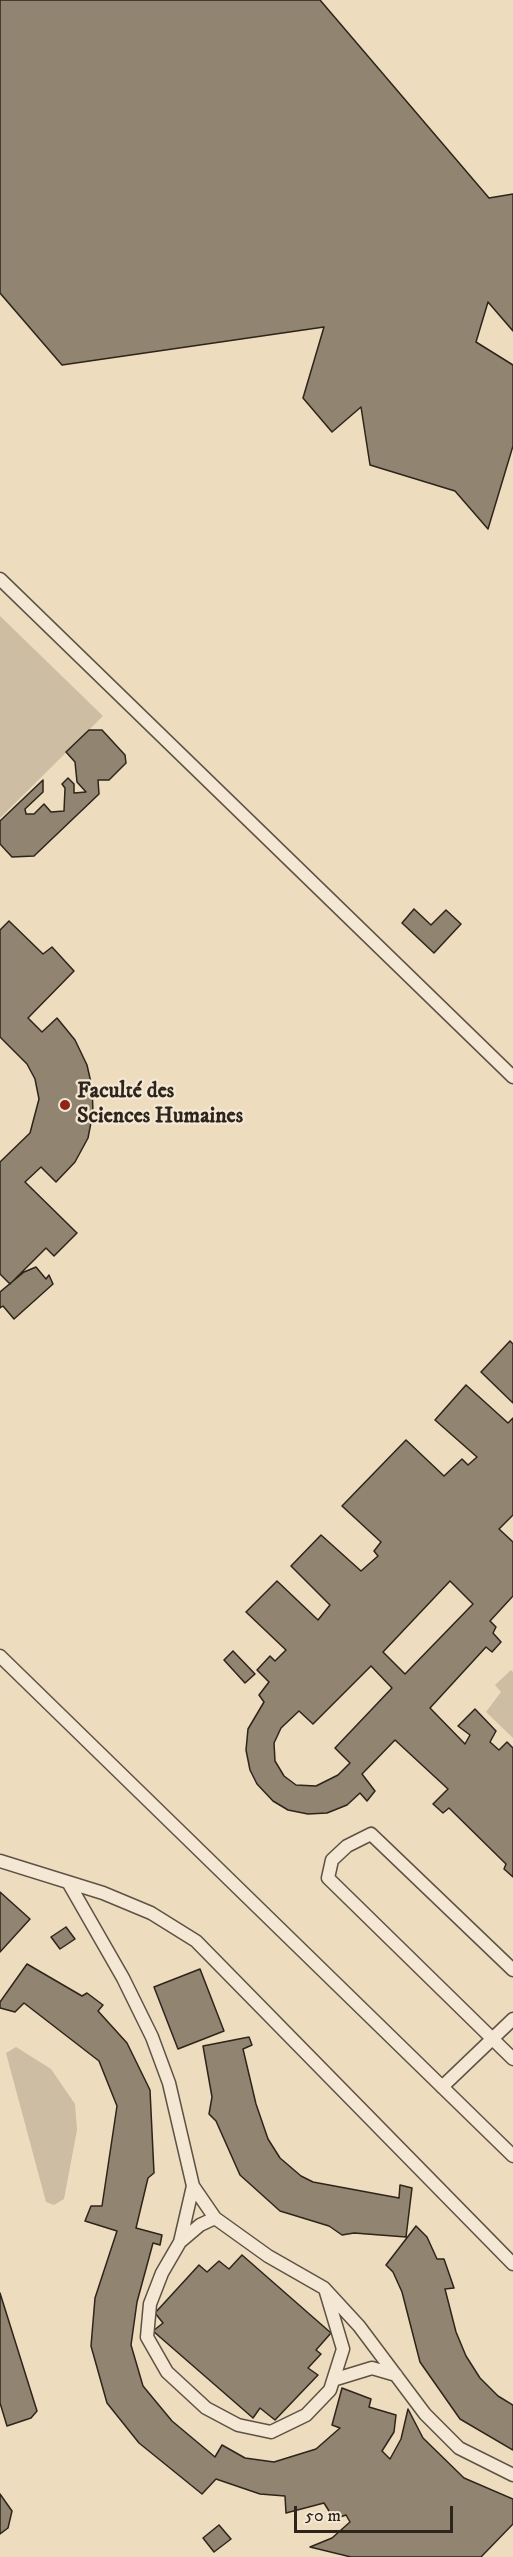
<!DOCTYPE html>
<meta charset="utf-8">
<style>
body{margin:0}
#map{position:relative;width:513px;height:2557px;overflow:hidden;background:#eedcbf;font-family:"IM FELL DW Pica",serif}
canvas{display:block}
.scale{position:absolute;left:294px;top:2506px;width:159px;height:27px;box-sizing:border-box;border:3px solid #2d241b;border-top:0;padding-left:8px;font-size:18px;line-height:21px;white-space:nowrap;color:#2d241b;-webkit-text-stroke:4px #f4e8d5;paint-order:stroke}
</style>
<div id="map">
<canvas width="513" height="2557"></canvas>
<div class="scale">50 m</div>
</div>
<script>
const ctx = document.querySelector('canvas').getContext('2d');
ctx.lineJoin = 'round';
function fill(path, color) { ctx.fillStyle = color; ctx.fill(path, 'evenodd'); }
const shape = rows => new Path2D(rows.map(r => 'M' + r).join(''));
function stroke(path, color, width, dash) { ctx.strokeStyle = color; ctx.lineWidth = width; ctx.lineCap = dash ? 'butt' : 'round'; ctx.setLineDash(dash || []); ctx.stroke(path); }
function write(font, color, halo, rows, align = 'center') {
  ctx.font = font + ' "IM FELL DW Pica",serif'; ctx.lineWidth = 4.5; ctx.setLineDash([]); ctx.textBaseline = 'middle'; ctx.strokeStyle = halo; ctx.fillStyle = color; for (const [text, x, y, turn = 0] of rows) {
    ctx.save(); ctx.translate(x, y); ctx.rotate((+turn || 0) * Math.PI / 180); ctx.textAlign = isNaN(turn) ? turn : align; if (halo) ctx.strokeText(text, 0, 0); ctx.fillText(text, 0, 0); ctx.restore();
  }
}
fill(shape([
 [0,616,103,716,0,818],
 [511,1670,513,1672,513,1738,486,1712,501,1692,495,1685],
 [16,2047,51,2069,75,2104,77,2130,64,2199,54,2205,46,2202,6,2053]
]), '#cdbda3');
const building = shape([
 [0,0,320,0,489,198,513,194,513,331,488,302,476,342,513,365,513,446,488,529,455,491,370,465,361,407,332,432,303,398,324,327,62,365,0,293,0,0],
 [89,730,102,730,125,755,126,763,109,780,98,780,99,794,34,856,12,857,0,844,0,821,43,780,43,792,25,809,26,814,34,814,44,804,51,812,64,811,65,788,62,784,68,778,74,784,74,793,86,792,77,782,75,762,66,752,89,730],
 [414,909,431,925,446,910,461,924,434,953,402,923,414,909],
 [9,921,43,954,52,947,74,971,28,1018,42,1032,57,1018,75,1040,87,1065,92,1087,93,1112,88,1138,75,1162,56,1182,41,1167,25,1182,77,1233,54,1256,46,1248,10,1284,0,1274,0,1162,30,1133,39,1099,35,1079,27,1064,0,1037,0,930,9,921],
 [36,1267,46,1279,49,1275,53,1284,14,1319,3,1306,0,1308,0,1292,24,1272,36,1267],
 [510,1341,513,1344,513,1403,481,1372,510,1341],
 [466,1385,508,1423,513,1418,513,1515,499,1529,513,1542,513,1596,490,1621,496,1627,493,1633,501,1642,492,1652,486,1647,430,1708,465,1744,470,1735,458,1726,475,1709,496,1731,490,1742,499,1750,507,1742,513,1748,513,1877,504,1869,506,1864,449,1808,443,1813,433,1804,448,1789,395,1740,362,1774,375,1791,367,1801,360,1793,347,1805,327,1813,308,1814,288,1810,273,1801,257,1784,250,1770,246,1750,248,1729,264,1702,259,1695,269,1682,257,1670,270,1656,275,1661,286,1650,246,1612,277,1581,318,1620,330,1605,291,1566,321,1535,361,1571,378,1556,374,1551,381,1542,342,1506,406,1440,444,1476,462,1459,468,1465,477,1457,435,1420,466,1385],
 [450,1581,473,1604,405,1674,383,1652,450,1581],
 [371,1666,392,1688,335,1748,350,1763,338,1775,316,1786,296,1785,284,1776,275,1761,274,1743,281,1728,299,1711,313,1724,371,1666],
 [233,1651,255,1674,245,1683,224,1660,233,1651],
 [0,1892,30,1919,0,1952,0,1892],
 [66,1927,75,1939,60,1949,51,1937,66,1927],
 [27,1964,82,1996,87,1993,103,2005,98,2011,127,2043,150,2090,154,2173,148,2178,136,2228,162,2235,160,2245,153,2243,137,2302,131,2345,143,2386,172,2421,215,2457,222,2445,245,2458,274,2462,316,2449,340,2428,332,2425,342,2388,371,2399,369,2407,396,2415,394,2432,382,2451,390,2459,401,2439,408,2409,423,2438,464,2478,513,2499,513,2524,481,2557,351,2557,310,2547,332,2538,350,2522,346,2515,334,2519,324,2503,286,2513,285,2496,260,2494,216,2479,202,2494,139,2443,107,2403,91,2346,95,2298,117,2231,85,2221,91,2206,102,2206,117,2106,99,2061,24,2003,15,2012,0,2008,0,2002,27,1964],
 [200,1969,224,2031,178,2049,154,1987,200,1969],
 [249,2037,252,2045,243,2049,256,2104,268,2139,280,2158,301,2176,313,2182,399,2198,400,2185,412,2188,406,2237,354,2233,342,2235,329,2226,280,2211,240,2175,216,2121,209,2114,212,2097,203,2046,249,2037],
 [416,2226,427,2237,437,2259,444,2259,454,2288,445,2289,456,2332,466,2356,480,2378,498,2396,513,2405,513,2450,460,2419,420,2362,402,2292,393,2272,386,2265,416,2226],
 [242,2255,331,2333,316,2350,321,2354,308,2368,318,2375,275,2420,260,2408,253,2418,153,2331,163,2323,155,2313,199,2265,207,2272,219,2261,229,2269,242,2255],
 [0,2293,37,2411,31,2418,7,2426,0,2403,0,2293],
 [0,2494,12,2511,8,2528,0,2534,0,2494],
 [219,2525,231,2539,214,2552,203,2538,219,2525]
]);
fill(building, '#918470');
stroke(building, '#2d241b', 1.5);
const lane = shape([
 [0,579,513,1077],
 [0,1656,513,2156],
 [0,1861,103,1893,151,1913,196,1941,513,2264],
 [68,1882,123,1978,152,2037,169,2083,193,2186,215,2218,268,2256,324,2288,359,2326,425,2414,459,2448,513,2475],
 [513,1970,371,1834,347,1846,332,1860,328,1878,513,2059],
 [442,2087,513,2019],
 [193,2186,180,2242,162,2273,150,2304,147,2337,167,2372,206,2408,238,2425,271,2432,306,2415,330,2390,343,2349,326,2292],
 [180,2242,200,2225,215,2218],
 [336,2379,372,2368,396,2375]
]);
stroke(lane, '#5d5244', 15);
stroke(lane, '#f4e8d5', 12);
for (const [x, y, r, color] of [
 [65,1105,6,"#8f2418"]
]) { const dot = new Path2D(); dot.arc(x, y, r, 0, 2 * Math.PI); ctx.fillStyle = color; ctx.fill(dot); stroke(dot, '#f4e8d5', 2); }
write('bold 22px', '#2d241b', '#f4e8d5', [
 ["Faculté des",77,1092],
 ["Sciences Humaines",77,1117]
], 'left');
</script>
